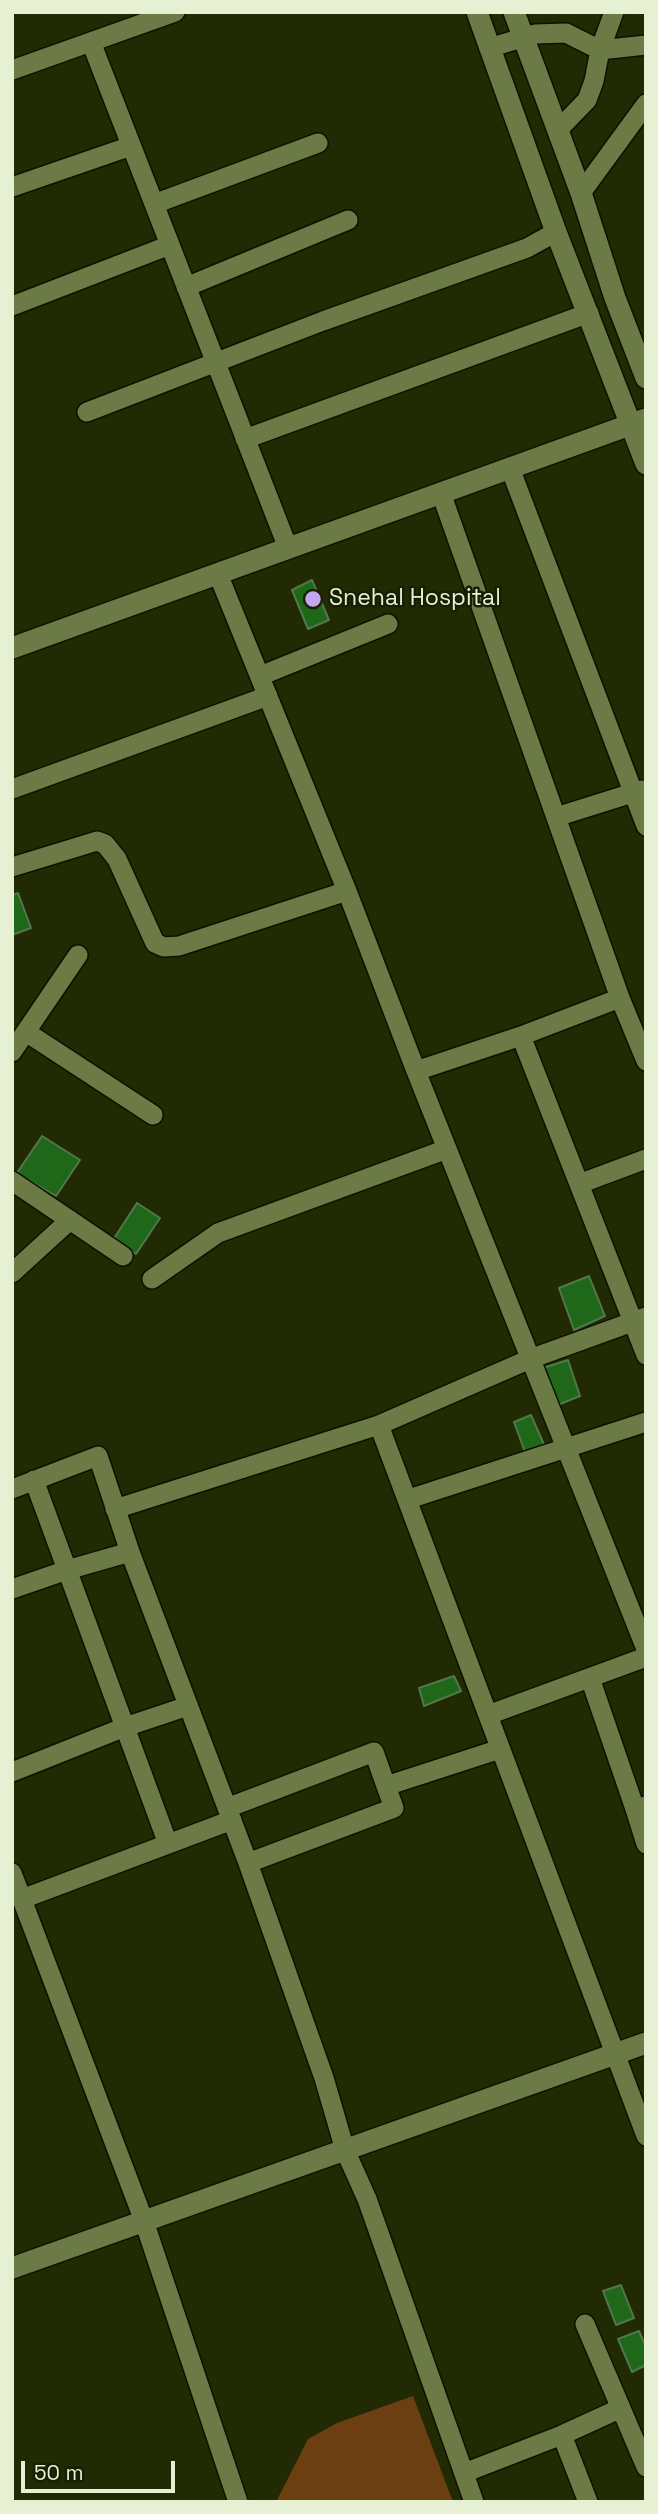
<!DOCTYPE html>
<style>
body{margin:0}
#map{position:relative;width:658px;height:2514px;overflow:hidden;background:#212a02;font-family:"Space Grotesk",sans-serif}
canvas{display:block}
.frame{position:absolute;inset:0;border:14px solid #e6f0d3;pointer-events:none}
.scale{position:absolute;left:21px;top:2461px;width:154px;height:32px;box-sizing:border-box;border:4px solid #e6f0d3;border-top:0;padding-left:9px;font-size:21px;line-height:24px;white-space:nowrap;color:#e6f0d3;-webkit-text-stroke:5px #191f04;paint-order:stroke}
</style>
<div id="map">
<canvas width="658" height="2514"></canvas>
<div class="frame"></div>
<div class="scale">50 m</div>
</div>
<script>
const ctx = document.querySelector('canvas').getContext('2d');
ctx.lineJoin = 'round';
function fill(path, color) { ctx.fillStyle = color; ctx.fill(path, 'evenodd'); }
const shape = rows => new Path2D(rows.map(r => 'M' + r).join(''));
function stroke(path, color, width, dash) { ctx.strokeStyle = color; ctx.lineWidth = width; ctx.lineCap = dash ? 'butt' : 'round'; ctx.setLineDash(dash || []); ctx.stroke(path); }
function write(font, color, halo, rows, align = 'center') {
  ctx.font = font + ' "Space Grotesk",sans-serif'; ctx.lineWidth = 5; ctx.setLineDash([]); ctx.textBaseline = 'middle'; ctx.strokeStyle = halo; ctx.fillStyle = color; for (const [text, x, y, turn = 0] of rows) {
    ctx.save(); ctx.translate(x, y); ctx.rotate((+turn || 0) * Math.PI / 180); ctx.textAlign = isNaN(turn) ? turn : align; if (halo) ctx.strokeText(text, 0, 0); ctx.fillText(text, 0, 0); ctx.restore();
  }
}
fill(shape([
 [413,2396,453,2502,276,2502,308,2439,337,2423]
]), '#6b3f12');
const building = shape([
 [312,580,329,620,308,629,292,590,312,580],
 [18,893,31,928,12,935,12,895,18,893],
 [42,1136,80,1160,56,1196,17,1173,42,1136],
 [137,1203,160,1218,136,1254,113,1240,137,1203],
 [589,1276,605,1316,574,1330,559,1288,589,1276],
 [568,1360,580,1396,555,1406,543,1368,568,1360],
 [531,1415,546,1449,526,1455,514,1422,531,1415],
 [454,1676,461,1691,424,1706,419,1688,454,1676],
 [621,2285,634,2318,616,2325,603,2291,621,2285],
 [639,2331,646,2347,646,2365,632,2372,618,2339,639,2331]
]);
fill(building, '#206819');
stroke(building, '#51774c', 2);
const street = shape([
 [91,42,288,548],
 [489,48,535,34,566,33,600,50,646,45],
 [12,70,175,12],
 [558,130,587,100,594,81,600,50,614,12],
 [12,187,131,146],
 [581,193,646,104],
 [154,204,318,143],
 [186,287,348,220],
 [12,306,170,245],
 [87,412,323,321,527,248,556,232],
 [245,439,589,313],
 [510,468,646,826],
 [218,574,347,891,416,1071,521,1036,620,998,441,493],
 [260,676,388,624],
 [12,789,268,696],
 [556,817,642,790],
 [12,867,97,841,105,844,117,859,155,943,164,947,179,946,347,891],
 [620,998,646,1061],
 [26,1032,153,1115],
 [521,1036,646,1355],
 [12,1052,78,955],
 [416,1071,646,1649],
 [12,1181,123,1256],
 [579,1184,646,1159],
 [12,1273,70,1220],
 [152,1279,218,1233,447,1149],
 [379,1425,646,2136],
 [34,1480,168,1844],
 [12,1489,98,1456,130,1552,248,1863,324,2078,345,2150,367,2199,474,2502],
 [409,1499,646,1422],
 [115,1509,379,1425,530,1359,646,1317],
 [12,1589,67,1570,130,1552],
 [590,1678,635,1809,646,1806],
 [488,1715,646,1657],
 [12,1772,125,1727,188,1706],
 [227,1808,374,1752,386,1786],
 [635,1809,646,1844],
 [248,1863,394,1808,386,1786,500,1749],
 [12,1873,144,2221,238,2502],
 [22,1899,232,1820],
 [585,2324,646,2467],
 [562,2435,588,2502],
 [464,2473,562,2435,621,2408]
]);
const secondary = shape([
 [477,12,556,232,646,464],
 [514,12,581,193,615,298,646,378],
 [12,648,646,419],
 [12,2268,646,2043]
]);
stroke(street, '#0c1200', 22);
stroke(secondary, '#0c1200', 24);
stroke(street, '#6c7a45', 19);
stroke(secondary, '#6c7a45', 21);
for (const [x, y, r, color] of [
 [313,599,9,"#c4a7f1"]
]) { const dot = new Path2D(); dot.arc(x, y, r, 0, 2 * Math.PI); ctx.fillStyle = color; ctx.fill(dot); stroke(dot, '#191f04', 2.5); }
write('23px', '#e6f0d3', '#191f04', [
 ["Snehal Hospital",329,599]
], 'left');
</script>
